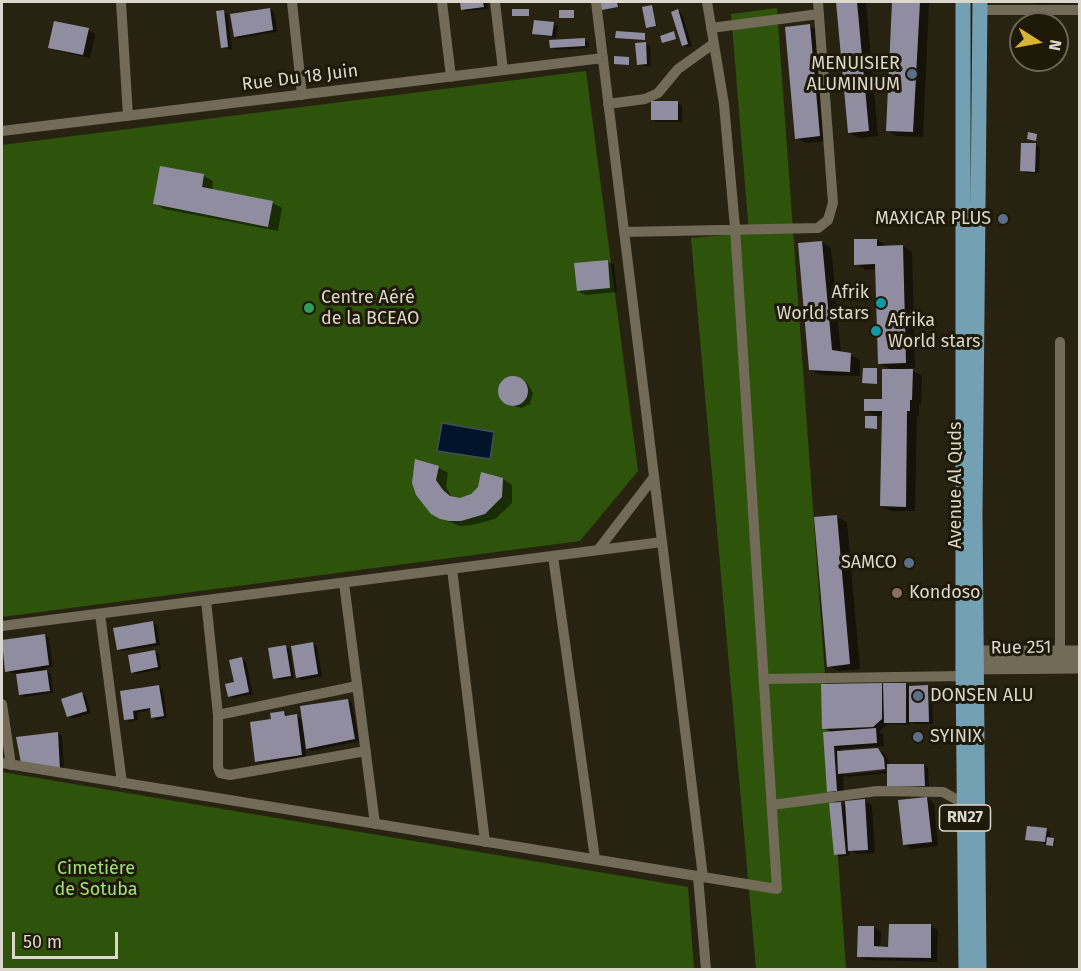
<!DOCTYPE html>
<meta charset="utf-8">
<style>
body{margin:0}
#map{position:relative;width:1081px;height:971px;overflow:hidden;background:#282211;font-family:"Fira Sans",sans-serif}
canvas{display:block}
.frame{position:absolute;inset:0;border:3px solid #dbd7cc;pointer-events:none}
.north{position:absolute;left:1009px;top:12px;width:60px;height:60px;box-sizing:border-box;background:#1e1908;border:2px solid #6a6556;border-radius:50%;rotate:101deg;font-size:16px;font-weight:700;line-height:24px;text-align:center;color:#dbd7cc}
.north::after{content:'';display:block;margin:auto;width:21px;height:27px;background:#d8b434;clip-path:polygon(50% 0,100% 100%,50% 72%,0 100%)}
.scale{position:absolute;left:12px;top:932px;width:106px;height:27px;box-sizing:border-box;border:3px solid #dbd7cc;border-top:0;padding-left:8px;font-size:18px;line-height:21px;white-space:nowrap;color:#dbd7cc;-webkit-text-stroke:4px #1e1908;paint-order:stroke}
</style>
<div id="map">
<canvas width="1081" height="971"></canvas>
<div class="frame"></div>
<div class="north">N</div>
<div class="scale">50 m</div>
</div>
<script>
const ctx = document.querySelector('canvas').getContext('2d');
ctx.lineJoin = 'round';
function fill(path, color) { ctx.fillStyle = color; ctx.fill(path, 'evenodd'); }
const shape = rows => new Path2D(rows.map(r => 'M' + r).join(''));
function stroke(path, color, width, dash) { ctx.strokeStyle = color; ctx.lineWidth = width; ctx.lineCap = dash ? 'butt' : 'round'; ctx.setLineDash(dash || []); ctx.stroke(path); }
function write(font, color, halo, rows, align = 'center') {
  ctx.font = font + ' "Fira Sans",sans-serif'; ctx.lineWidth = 6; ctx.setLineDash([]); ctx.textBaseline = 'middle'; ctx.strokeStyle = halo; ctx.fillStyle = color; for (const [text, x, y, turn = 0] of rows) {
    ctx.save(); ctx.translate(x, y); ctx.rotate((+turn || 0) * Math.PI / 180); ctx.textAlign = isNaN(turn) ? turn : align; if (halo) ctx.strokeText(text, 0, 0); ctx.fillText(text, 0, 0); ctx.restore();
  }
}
fill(shape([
 [777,8,846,969,756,969,691,238,749,233,731,14],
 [586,71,638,471,580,541,2,617,2,145],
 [2,772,688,887,694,969,2,969]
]), '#2e530a');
const water = shape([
 [442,423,494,432,490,459,437,451,442,423]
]);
fill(water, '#001529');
stroke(water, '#424f5a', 1.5);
fill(shape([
 [461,2,487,2,488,9,466,11,462,9],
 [602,2,618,2,619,7,605,10],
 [837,2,866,2,878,136,859,138,849,133],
 [893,2,929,2,923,137,897,136,887,130],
 [1033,2,1080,2,1080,3,1037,4],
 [651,7,657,26,649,28,648,27],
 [269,9,274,12,277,32,240,38,235,36],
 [678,11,682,14,692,46,687,47,683,45],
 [223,12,228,14,232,49,226,49,222,47],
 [553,24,558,26,556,38,538,35,533,33],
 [809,26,819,31,829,141,806,143,796,138],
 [88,30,95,34,90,58,57,51,50,47],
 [584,40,589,42,589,48,556,50,551,47],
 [645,43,650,46,651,66,643,66,638,64],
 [652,103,678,103,682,105,682,122,656,122,652,119],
 [1022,144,1036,145,1040,147,1039,173,1026,173,1021,170],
 [161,167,204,176,213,181,212,191,273,203,282,208,278,231,164,209,154,203],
 [877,240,887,246,903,246,912,252,915,368,908,368,922,376,921,404,919,404,919,416,917,416,915,511,891,511,881,506,883,416,875,416,866,410,883,401,892,370,880,363,877,269,866,270,856,264],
 [822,242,831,248,841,353,851,355,860,360,860,376,820,375,810,369],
 [607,261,614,265,617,292,585,295,578,291],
 [511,378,527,383,533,393,530,404,521,408,507,404,500,394,503,382],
 [438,467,448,473,446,487,452,498,460,499,503,479,512,485,512,503,495,519,472,525,460,526,442,519,417,495],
 [837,517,847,522,860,669,838,671,829,666],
 [152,623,157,625,160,645,122,651,118,649],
 [45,636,49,638,53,667,43,669,51,674,53,693,24,697,20,694,17,673,11,673,7,671],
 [312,644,317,646,322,676,302,680,297,677],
 [285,647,290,649,294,678,279,680,275,678],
 [155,652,159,654,161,669,136,674,132,672],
 [242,659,246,662,253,694,234,698,229,696],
 [882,684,885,686,905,684,910,687,928,687,932,689,933,724,915,724,910,721,910,725,888,724,879,732,883,734,884,746,841,749,841,753,878,750,885,754,891,766,924,765,928,768,929,788,893,789,889,773,847,777,843,775,844,794,835,795,828,791,833,733,823,728],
 [892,767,893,770,845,775,845,772],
 [159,687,163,690,167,718,157,720,153,717,152,710,137,713,138,720,130,722,125,719,122,692],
 [81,694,86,696,91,713,72,719,68,716],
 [348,700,352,703,359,741,312,751,305,747,306,757,260,763,256,761,272,720,284,712,289,717,297,716,303,720],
 [58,733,62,736,64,772,18,738],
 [927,798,934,803,938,846,911,849,904,844],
 [865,801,872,805,875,853,857,854,850,850,850,855,840,857,836,854,841,803,847,807],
 [1046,830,1050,832,1050,839,1055,841,1054,846,1027,839],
 [931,926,938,930,937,962,866,960,859,956,874,927,881,932,880,948,890,948]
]), '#0007');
fill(shape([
 [460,2,483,2,484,7,461,10],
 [600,2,617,2,618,7,602,10],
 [836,2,857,2,869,131,848,133],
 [892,2,920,2,913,132,886,131],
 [652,5,656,26,646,28,642,7],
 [270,8,273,30,234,37,230,14],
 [512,9,529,9,529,16,512,16],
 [678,9,688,44,682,46,671,12],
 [224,10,228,47,221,48,216,11],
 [559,10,574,10,574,18,559,18],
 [534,20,554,22,552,36,532,34],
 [54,21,89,28,83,55,48,48],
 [810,24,820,136,795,139,785,27],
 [616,31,645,33,645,40,615,38],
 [674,31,676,39,662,43,660,36],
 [585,38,585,46,550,48,549,40],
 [646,42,647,64,637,65,635,43],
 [614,56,629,57,629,65,614,64],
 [651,101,678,101,678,120,651,120],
 [1028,132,1037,134,1036,141,1027,139],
 [1021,143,1036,143,1035,172,1020,171],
 [160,166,204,174,202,187,273,201,268,227,153,204],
 [854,239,877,239,877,246,903,245,906,363,878,364,875,264,854,265],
 [822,241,832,350,851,353,850,372,809,370,798,243],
 [608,260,610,288,577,291,574,263],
 [863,368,877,368,877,384,862,383],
 [882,369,913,369,912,400,910,400,910,411,907,411,906,507,880,506,882,411,864,411,864,399,882,399],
 '498 391a15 15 0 1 1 30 0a15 15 0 1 1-30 0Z',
 [865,416,877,416,877,429,865,428],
 [415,459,439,466,436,480,443,490,450,496,460,498,471,494,478,487,481,472,503,478,502,497,485,514,461,521,449,521,440,519,431,514,416,495,412,483],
 [837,515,850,664,827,667,814,517],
 [153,621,156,643,117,650,113,628],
 [45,634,49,665,5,672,2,640],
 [313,642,318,674,296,678,291,646],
 [286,645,291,676,273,679,268,648],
 [155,650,158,667,131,673,128,655],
 [242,657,249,692,228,697,225,684,234,682,229,660],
 [47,670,50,691,19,695,16,674],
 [882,683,882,719,873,727,822,729,821,684],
 [883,683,906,683,906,723,884,723],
 [159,685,164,716,151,718,150,708,133,711,134,719,124,720,120,691],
 [928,685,929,722,909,722,909,686],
 [82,692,87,711,67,717,61,699],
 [348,699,355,739,306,749,300,706],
 [284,711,285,716,297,714,302,755,255,762,250,722,271,719,270,713],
 [876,728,877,743,834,746,837,791,827,792,823,732],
 [58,732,60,770,21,763,16,737],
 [878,748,884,758,885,769,838,774,837,751],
 [887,764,924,764,925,786,887,787],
 [927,797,932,842,903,845,898,800],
 [865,799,868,850,848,851,845,801],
 [841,802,846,854,834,855,829,803],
 [1027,826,1047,828,1045,842,1025,840],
 [1047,837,1054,838,1053,846,1046,845],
 [889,924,931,924,931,958,857,957,858,926,874,926,874,946,888,947]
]), '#908da1');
stroke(shape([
 [121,2,128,116],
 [292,2,302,95],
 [442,2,451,77],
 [495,2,503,70],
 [596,2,703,877],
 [980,10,1080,10],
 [711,28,819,14],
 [608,104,645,99,658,93,678,69,713,44],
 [2,131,603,58],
 [624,232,818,228,828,220,833,203,818,2],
 [1060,342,1060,653],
 [598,550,654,477],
 [553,556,595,859],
 [452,569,485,842],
 [344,583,375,824],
 [206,600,218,715,218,767,220,773,230,775,366,751],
 [100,614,122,783],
 [2,626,662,542],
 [764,679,963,676],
 [2,704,11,765],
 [218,715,357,686],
 [2,763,777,889,735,228,724,104,707,2],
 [772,805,877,791,943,792,965,804],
 [698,876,706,970]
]), '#726b58', 10);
stroke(shape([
 [966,653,1080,653],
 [963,667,1080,666]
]), '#726b58', 15);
stroke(shape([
 [963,2,963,667,966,970],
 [979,970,975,514,980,2]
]), '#74a0b3', 15);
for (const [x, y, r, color] of [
 [912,74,6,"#5c6f8a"],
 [1003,219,6,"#5c6f8a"],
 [881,303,6,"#0f9aa8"],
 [309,308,6,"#2e9e5b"],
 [876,331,6,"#0f9aa8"],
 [909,563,6,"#5c6f8a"],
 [897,593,6,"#8d6e63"],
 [918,696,6,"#5c6f8a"],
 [918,737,6,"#5c6f8a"]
]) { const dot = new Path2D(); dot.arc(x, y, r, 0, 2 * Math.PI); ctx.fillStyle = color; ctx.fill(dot); stroke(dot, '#1e1908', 2); }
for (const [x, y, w] of [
 [965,818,51]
]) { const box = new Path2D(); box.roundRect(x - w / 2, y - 13, w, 26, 4.5); ctx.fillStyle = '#1e1908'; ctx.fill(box); stroke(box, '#dbd7cc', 1.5); }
write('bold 16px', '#dbd7cc', null, [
 ["RN27",965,818]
]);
write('18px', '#dbd7cc', '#1e1908', [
 ["MENUISIER",900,64,"right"],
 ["ALUMINIUM",900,85,"right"],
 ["MAXICAR PLUS",991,219,"right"],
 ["Afrik",869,293,"right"],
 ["World stars",869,314,"right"],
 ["Centre Aéré",321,298],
 ["de la BCEAO",321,319],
 ["Afrika",888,321],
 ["World stars",888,342],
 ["SAMCO",897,563,"right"],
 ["Kondoso",909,593],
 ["DONSEN ALU",930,696],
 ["SYINIX",930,737]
], 'left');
write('18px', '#dbd7cc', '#1e1908', [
 ["Rue Du 18 Juin",300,78,-7],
 ["Avenue Al Quds",956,485,-90],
 ["Rue 251",1021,648,-1]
]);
write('18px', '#a2e175', '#1e1908', [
 ["Cimetière",96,869],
 ["de Sotuba",96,890]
]);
</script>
